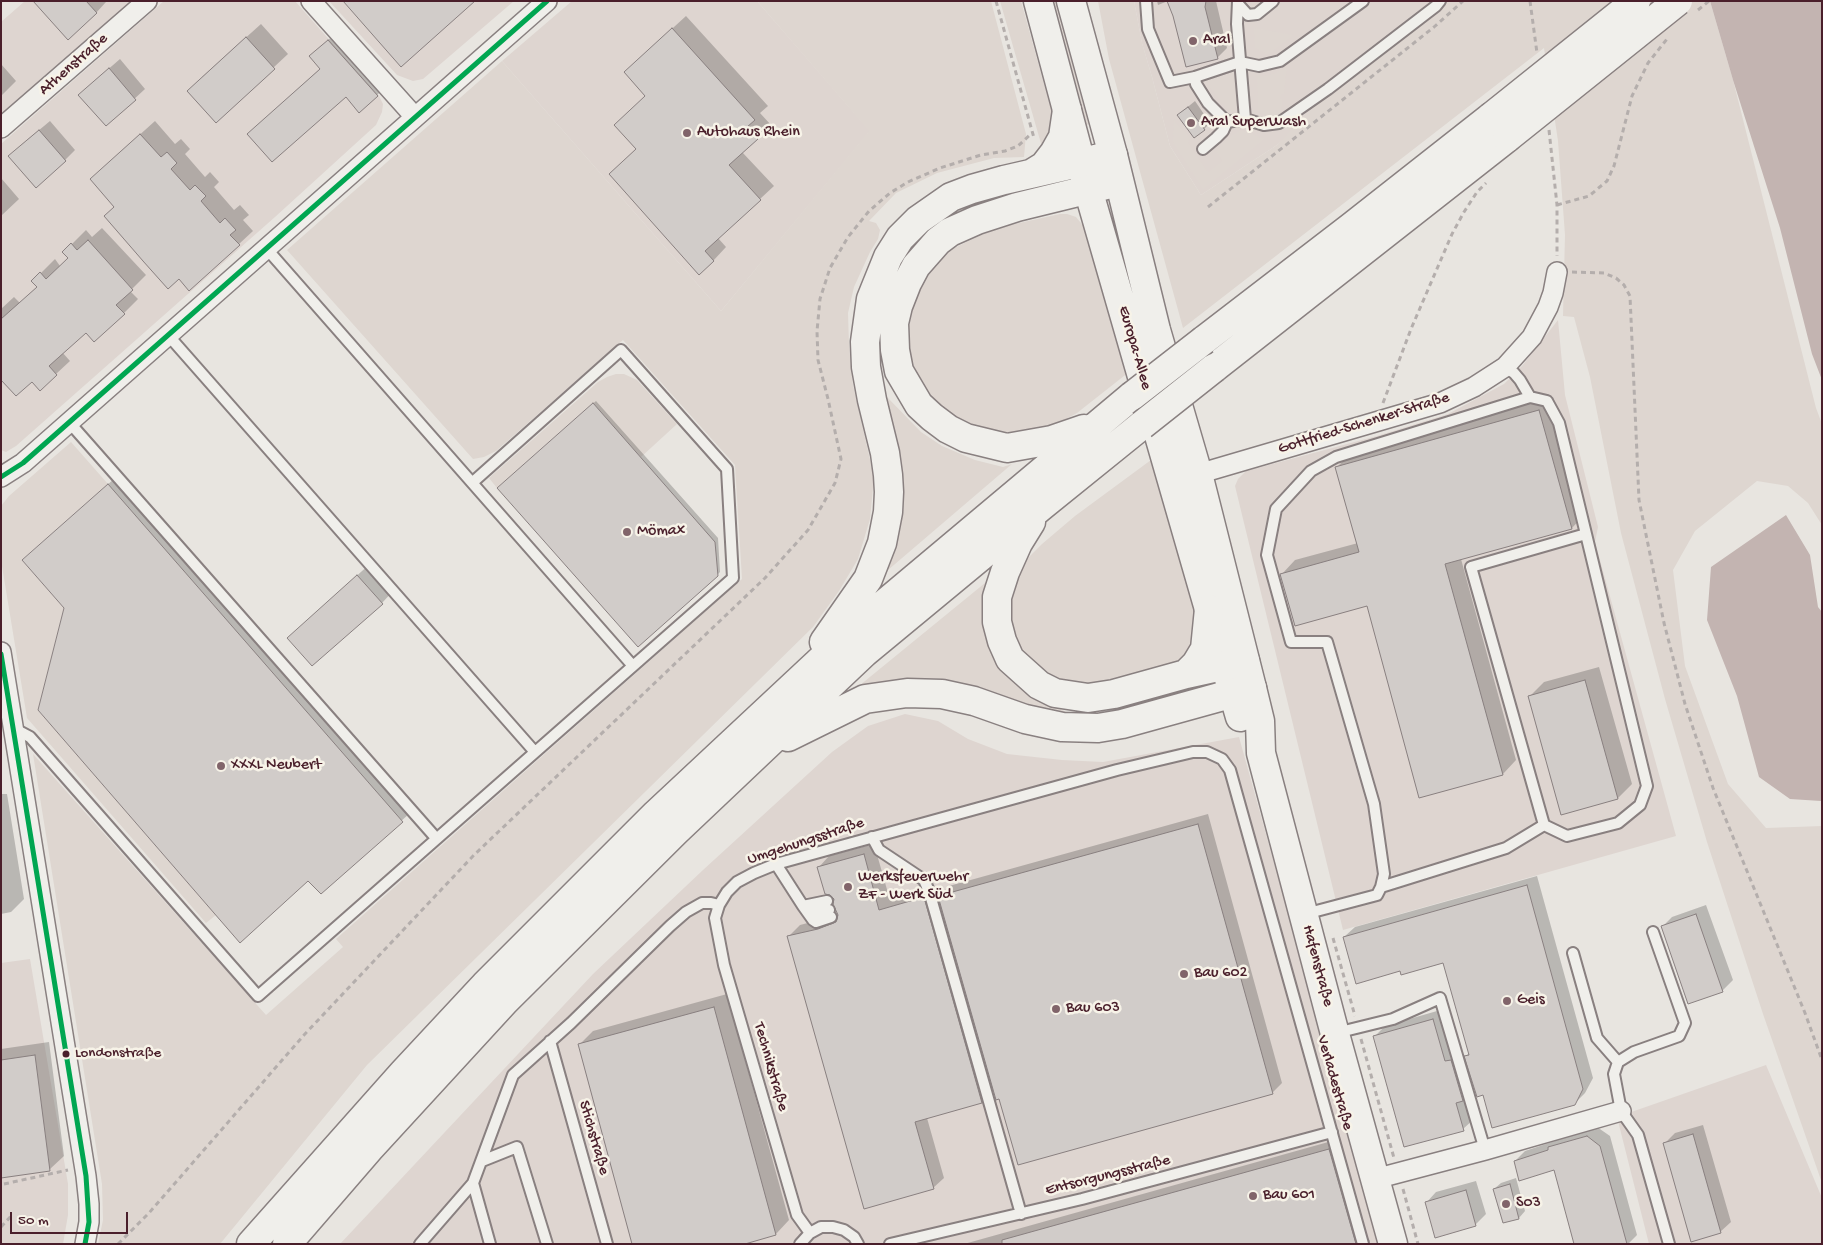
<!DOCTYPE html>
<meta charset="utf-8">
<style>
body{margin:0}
#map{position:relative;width:1823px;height:1245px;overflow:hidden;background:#e8e5e0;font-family:"Gochi Hand",sans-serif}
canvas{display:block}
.frame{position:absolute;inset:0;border:2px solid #4a1f2b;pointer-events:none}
.scale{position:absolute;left:10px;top:1212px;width:118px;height:22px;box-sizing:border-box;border:2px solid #4a1f2b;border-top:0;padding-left:6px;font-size:15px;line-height:18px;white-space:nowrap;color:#4a1f2b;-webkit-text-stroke:4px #f7f3e8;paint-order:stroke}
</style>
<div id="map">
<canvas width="1823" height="1245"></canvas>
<div class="frame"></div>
<div class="scale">50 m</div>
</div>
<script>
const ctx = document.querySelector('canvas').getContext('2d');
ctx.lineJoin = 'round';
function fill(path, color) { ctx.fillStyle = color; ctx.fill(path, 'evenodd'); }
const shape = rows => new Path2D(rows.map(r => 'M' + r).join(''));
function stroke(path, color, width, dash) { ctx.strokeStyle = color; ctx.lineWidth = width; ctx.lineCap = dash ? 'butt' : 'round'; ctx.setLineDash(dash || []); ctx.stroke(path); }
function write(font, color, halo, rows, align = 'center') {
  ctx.font = font + ' "Gochi Hand",sans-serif'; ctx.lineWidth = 5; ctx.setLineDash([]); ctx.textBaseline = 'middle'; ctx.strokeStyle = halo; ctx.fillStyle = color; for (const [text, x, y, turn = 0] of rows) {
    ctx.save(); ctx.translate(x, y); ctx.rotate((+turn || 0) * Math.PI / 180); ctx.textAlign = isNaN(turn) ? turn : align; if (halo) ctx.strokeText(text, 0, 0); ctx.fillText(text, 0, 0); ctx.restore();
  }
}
fill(shape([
 [25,1,135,1,1,118,1,22],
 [164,1,295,1,379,96,383,104,382,112,376,125,275,217,16,446,6,452,1,450,1,144],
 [329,1,514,1,423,79,413,81,397,75],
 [572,1,757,1,870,131,721,311,502,61],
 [1134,1,1457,1,1277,145,1201,195,1170,146,1152,77,1142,43],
 [1558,320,1565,395,1598,527,1595,542,1676,836,1343,930,1235,486,1238,479,1246,471,1377,436,1448,414,1504,384,1522,366],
 [905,714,938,721,968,739,1007,754,1062,760,1103,762,1239,737,1380,1244,340,1244,593,974,703,870,832,752,868,726],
 [30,959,68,1184,68,1215,63,1244,1,1244,1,963],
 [1766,1065,1822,1198,1822,1244,1649,1244,1617,1117]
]), '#ded5d0');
fill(shape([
 [757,1,991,1,1026,134,1024,157,994,158,937,173,896,193,869,221,876,223,880,230,878,239,870,252,854,287,848,313,849,345,853,385,874,477,870,519,858,559,839,591,813,627,367,1065,220,1244,98,1244,103,1220,102,1184,33,754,266,1015,343,947,336,939,742,579,735,465,623,340,496,451,484,457,473,459,287,250,502,61,721,311,869,131],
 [1000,1,1021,1,1054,120,1055,128,1042,147],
 [1050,1,1062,1,1095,122,1084,126],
 [1098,1,1134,1,1142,43,1152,77,1170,146,1201,195,1277,145,1328,89,1445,1,1710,1,1733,80,1816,408,1822,424,1822,525,1808,503,1788,486,1757,481,1695,531,1673,570,1685,666,1728,784,1766,828,1822,826,1822,1183,1763,1014,1707,842,1665,699,1621,533,1590,377,1574,317,1563,316,1565,235,1558,141,1544,48,1183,328,1109,59],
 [1254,28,1294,35,1268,55,1255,48],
 [1287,67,1284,94,1281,94,1280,99,1283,99,1281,113,1272,117,1263,114,1258,111,1258,105,1257,75,1268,76],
 [1231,72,1236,73,1239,94,1238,106,1235,111,1229,112,1210,88,1209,81,1213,77],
 [1174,120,1191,138,1188,142,1208,172,1222,161,1215,149,1232,135,1239,131,1243,131,1265,139,1203,190,1173,143],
 [1060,214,1067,214,1076,217,1090,234,1129,372,1077,413,1051,427,1003,436,966,428,921,391,906,352,907,313,922,278,944,253,983,234,1010,225],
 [616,374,624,374,637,380,677,424,641,457,593,403,497,488,489,478,598,382,607,377],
 [887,397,921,432,942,446,975,460,1003,467,1012,464,874,582,886,569,894,551,903,513,904,485,898,448],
 [71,442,108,484,22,560,64,608,38,710,216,915,206,923,27,718,1,560,1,506,9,496],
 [1151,460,1201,624,1189,663,1112,687,1051,683,1011,640,1009,591,1024,562,1042,544,1075,516],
 [996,574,1010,673,1027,693,1075,716,854,690]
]), '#ded6d0');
fill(shape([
 [1710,1,1822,1,1822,380,1812,354,1780,228,1733,80],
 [1786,515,1810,555,1818,607,1822,612,1821,801,1790,799,1759,777,1737,696,1707,620,1711,567]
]), '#c3b4b1');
fill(shape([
 [41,1,105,1,106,2,96,13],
 [1157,1,1216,1,1227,48,1217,58,1174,15,1168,1,1158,5],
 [686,16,768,106,760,113,771,125,742,152,774,186,718,238,726,247,713,261,610,174,637,148,646,95,639,59],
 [261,24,288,54,216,121,202,77],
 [342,27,391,82,377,95,346,96,248,134,321,68,311,56],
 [120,59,145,89,106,125,90,85],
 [1,64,16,81,1,96],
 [1195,101,1210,123,1204,129,1178,115],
 [50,121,75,150,65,160,20,146],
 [155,121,175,144,181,139,190,149,185,154,205,177,210,172,219,182,214,187,234,210,240,205,249,215,243,220,253,231,239,244,115,206,105,166],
 [1,178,19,199,1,216],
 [102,228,146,275,130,291,138,299,124,313,86,331,62,352,70,361,56,374,32,380,1,378,1,309,14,297,20,303,38,286,33,281,55,259,60,266,69,258,64,252,86,230,92,237],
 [1553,397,1585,514,1572,528,1461,559,1516,760,1503,774,1368,605,1282,574,1295,560,1358,543,1337,467,1351,453],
 [596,401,718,538,720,572,717,575,498,488],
 [115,478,409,814,321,892,65,607,30,554],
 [372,562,395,589,382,603,288,638],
 [1599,667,1632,784,1618,798,1530,696,1544,682],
 [1,794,7,794,24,899,11,912,1,914],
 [1208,814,1282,1083,1272,1093,1000,1097,994,1090,982,1102,927,1118,944,1178,933,1188,789,936,800,925,838,915,835,899,819,867,829,856,874,844,890,900,934,888,937,898,949,886],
 [1537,876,1593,1078,1585,1093,1574,1104,1484,1094,1466,1056,1470,1052,1444,961,1401,970,1344,937,1355,927],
 [1706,905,1733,980,1722,991,1662,927,1672,917],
 [727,994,789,1220,776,1234,579,1045,593,1031],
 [1444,1009,1455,1052,1461,1050,1473,1089,1467,1095,1474,1119,1463,1129,1375,1036,1385,1026],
 [49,1042,64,1156,50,1169,1,1177,1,1049],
 [1703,1125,1731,1222,1720,1232,1665,1143,1675,1133],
 [1597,1127,1610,1136,1637,1235,1628,1244,1575,1244,1555,1169,1515,1161,1525,1151,1555,1141,1559,1137],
 [1339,1139,1366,1235,1370,1241,1368,1244,964,1244],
 [1516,1178,1525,1211,1519,1218,1504,1222,1494,1189,1501,1183],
 [1476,1181,1486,1214,1475,1225,1426,1203,1436,1192]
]), '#0003');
const building = shape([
 [33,1,86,1,97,13,68,40,33,1],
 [343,1,475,1,401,67,343,1],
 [1167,1,1206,1,1205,7,1218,59,1186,67,1173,16,1167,1],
 [672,28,755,120,747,127,758,139,729,165,761,200,705,251,714,261,699,275,609,174,636,149,614,125,645,96,624,72,672,28],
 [246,37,275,69,216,123,187,91,246,37],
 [328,40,378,96,359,113,346,97,272,162,247,134,320,69,309,56,328,40],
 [109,68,136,100,106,126,78,95,109,68],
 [1188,107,1205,130,1194,138,1177,115,1188,107],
 [39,130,66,161,36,188,8,156,39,130],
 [140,134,161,157,167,152,177,163,171,169,190,190,195,185,206,196,201,201,220,223,225,218,236,230,230,235,240,245,189,291,179,279,168,289,143,261,104,216,114,207,90,179,140,134],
 [88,240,133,290,116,305,125,314,94,342,86,333,49,366,57,375,40,391,32,382,16,396,1,380,1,319,37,287,31,281,40,272,46,279,68,258,62,252,71,243,77,250,88,240],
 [593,403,715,542,718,576,638,647,497,488,593,403],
 [1539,410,1572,529,1445,564,1503,775,1419,798,1367,606,1295,626,1280,574,1359,552,1335,467,1539,410],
 [108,484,403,822,321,894,308,881,240,943,38,710,64,608,22,560,108,484],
 [357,575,383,604,312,666,287,638,357,575],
 [1585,680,1618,799,1561,815,1528,696,1585,680],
 [1198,824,1273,1094,1018,1165,999,1099,996,1100,938,896,1198,824],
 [864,854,879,910,924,897,982,1103,915,1122,934,1189,864,1209,787,936,818,929,836,922,838,915,833,904,834,899,830,895,825,894,817,867,864,854],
 [1527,885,1583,1089,1575,1105,1492,1128,1483,1095,1477,1097,1464,1056,1469,1055,1443,963,1401,975,1400,971,1356,984,1343,937,1527,885],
 [1696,914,1723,992,1688,1004,1661,926,1696,914],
 [714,1007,776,1235,745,1244,632,1244,578,1044,714,1007],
 [1433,1019,1445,1061,1451,1060,1463,1101,1456,1103,1464,1131,1404,1147,1373,1036,1433,1019],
 [35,1055,50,1171,1,1178,1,1060,35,1055],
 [1693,1134,1721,1233,1691,1242,1663,1143,1693,1134],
 [1587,1136,1600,1146,1627,1244,1574,1244,1554,1170,1519,1181,1514,1161,1548,1150,1548,1147,1587,1136],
 [1329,1149,1356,1244,1002,1244,1002,1240,1329,1149],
 [1510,1184,1519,1219,1503,1223,1493,1189,1510,1184],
 [1466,1190,1476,1226,1435,1238,1425,1202,1466,1190]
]);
fill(building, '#d1ccc9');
stroke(building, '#898080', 1);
const lane = shape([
 [1146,1,1148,29,1170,82,1195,77,1240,62,1259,66,1280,61,1363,1],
 [1238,1,1237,24,1245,119],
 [1238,4,1248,15,1257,14,1273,1],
 [1195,77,1196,84,1208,103,1227,122,1245,119,1264,125,1279,123,1328,89,1436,6,1440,1],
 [1203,149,1216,138,1223,131,1227,122],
 [266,248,633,666],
 [168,335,534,751],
 [1505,367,1514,373,1520,380,1530,397],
 [69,422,436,838],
 [13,728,30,737,258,996,733,578,727,469,621,350,473,482],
 [872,837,879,850,924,880,929,891,1021,1214],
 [776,864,803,906,827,901],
 [1381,887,1506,848,1544,825],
 [803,906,813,920,816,922,831,917],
 [809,914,829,910],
 [1305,914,1377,895,1381,887,1384,874,1374,804,1327,642,1291,642,1267,555,1276,509,1311,471,1336,457,1530,397,1547,401,1559,423,1586,534,1647,786,1640,805,1618,823,1567,836,1544,825,1471,567,1586,534],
 [1653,932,1685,1023,1679,1036,1634,1052,1618,1062,1614,1074,1621,1111,1638,1135,1669,1244],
 [1573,953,1597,1038,1618,1062],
 [1336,1033,1393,1019,1440,998,1485,1150],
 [550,1041,607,1244],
 [482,1161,517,1147,547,1244],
 [473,1183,490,1244],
 [810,1233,797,1215,724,965,715,918,719,905,727,892,737,882,754,873,776,864,1117,770,1193,752,1207,752,1222,759,1230,770,1363,1244],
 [420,1244,473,1183,513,1075,571,1023,670,926,686,912,702,903,711,903,719,905],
 [800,1244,810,1233,821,1227,833,1227,844,1230,854,1237,858,1244],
 [890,1244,1082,1199,1332,1132]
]);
const street = shape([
 [311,1,415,117],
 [1,128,147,1],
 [1198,474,1440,403,1474,387,1505,367,1532,337,1548,307,1553,293,1557,272],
 [1,477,23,463,547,1],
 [1,652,86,1176,89,1204,89,1222,85,1244],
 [1375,1179,1485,1150,1621,1111]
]);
const secondary = shape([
 [1038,1,1088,189,1240,717],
 [1071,1,1113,155,1156,330,1198,474,1252,688,1260,721,1261,753,1335,1034,1393,1244]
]);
const highway = shape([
 [1031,174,1044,166,1054,153,1063,137,1067,110],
 [1204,340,1351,227,1491,117],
 [1214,368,1507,138],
 [1084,429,1052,440,1007,448,966,438,948,429,932,417,919,405,899,371,895,350,894,323,898,306,907,283,916,266,938,241,950,232,977,220,1017,207,1119,182],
 [1031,522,1018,543,1005,572,997,597,997,622,1002,641,1010,659,1039,685,1055,693,1088,698,1114,694,1186,674,1245,661],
 [824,642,868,579,882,543,888,512,889,492,888,475,885,453,872,400,866,367,865,342,871,299,888,257,900,238,918,220,951,197,972,189,1004,180,1113,155],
 [1186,674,1196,664,1205,649,1209,609],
 [788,737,865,699,907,693,942,694,974,701,1025,719,1062,727,1098,728,1122,724,1252,688],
 [251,1244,403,1073,485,985,656,814,853,630,1132,396],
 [287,1244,369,1149,505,1001,676,831,864,653,1043,505,1142,425]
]);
stroke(lane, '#898080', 14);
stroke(street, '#898080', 22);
stroke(secondary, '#898080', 31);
stroke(highway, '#898080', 31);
stroke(shape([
 [996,1,1034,138],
 [1530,1,1537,53],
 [1549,130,1557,205,1557,256],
 [1557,205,1589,196,1607,181,1614,166,1632,96,1648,63,1667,39,1666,37],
 [1208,207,1434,27,1463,1],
 [1572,272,1604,273,1616,278,1624,285,1630,296,1639,500,1664,623,1685,704,1713,788,1805,1013,1822,1060],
 [1383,403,1411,329,1452,234,1464,212,1477,192,1486,183],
 [1333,938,1355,1016],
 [1361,1039,1394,1158],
 [4,1184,68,1170],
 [1403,1189,1418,1244],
 [1,1227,12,1215],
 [118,1244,149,1213,304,1035,474,855,765,578,808,530,835,483,841,459,828,399,818,360,817,331,820,299,830,268,848,237,869,211,890,193,908,182,940,168,981,155,1005,151,1018,146,1033,132]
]), '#b4aeac', 3, [5, 4]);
stroke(lane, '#f0efeb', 10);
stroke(street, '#f0efeb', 19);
stroke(secondary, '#f0efeb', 28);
stroke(highway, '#f0efeb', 28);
const highwayBridge = shape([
 [1491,117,1636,1],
 [1507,138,1678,1],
 [1132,396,1204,340],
 [1142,425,1214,368]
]);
stroke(highwayBridge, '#898080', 31, []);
stroke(shape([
 [1698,10,1709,1]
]), '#b4aeac', 3, [5, 4]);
stroke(highwayBridge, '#f0efeb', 28);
stroke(shape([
 [1,477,23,463,547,1],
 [1,654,86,1176,89,1222,85,1244]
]), '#00a651', 5);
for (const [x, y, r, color] of [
 [1193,41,5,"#81646a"],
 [1191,123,5,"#81646a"],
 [687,133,5,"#81646a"],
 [627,532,5,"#81646a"],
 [221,766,5,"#81646a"],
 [848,887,5,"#81646a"],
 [1184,974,5,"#81646a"],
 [1507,1001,5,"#81646a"],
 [1056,1009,5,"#81646a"],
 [66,1054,4.5,"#4a1f2b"],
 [1253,1196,5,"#81646a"],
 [1506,1204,5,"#81646a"]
]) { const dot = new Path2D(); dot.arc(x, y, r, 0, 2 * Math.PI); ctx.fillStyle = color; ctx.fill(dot); stroke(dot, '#f7f3e8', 2); }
write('15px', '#4a1f2b', '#f7f3e8', [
 ["Londonstraße",75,1054]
], 'left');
write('16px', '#4a1f2b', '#f7f3e8', [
 ["Aral",1203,41],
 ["Aral SuperWash",1201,123],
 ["Autohaus Rhein",697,133],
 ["Mömax",637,532],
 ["XXXL Neubert",231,766],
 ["Werksfeuerwehr",858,878],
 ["ZF - Werk Süd",858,896],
 ["Bau 602",1194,974],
 ["Geis",1517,1001],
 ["Bau 603",1066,1009],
 ["Bau 601",1263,1196],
 ["S03",1516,1204]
], 'left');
write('16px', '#4a1f2b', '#f7f3e8', [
 ["Athenstraße",74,65,-41],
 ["Europa-Allee",1134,348,74],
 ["Gottfried-Schenker-Straße",1364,424,-17],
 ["Umgehungsstraße",806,842,-18],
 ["Hafenstraße",1317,966,75],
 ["Technikstraße",770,1067,74],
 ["Verladestraße",1334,1083,74],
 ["Stichstraße",593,1138,74],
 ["Entsorgungsstraße",1108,1176,-14]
]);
</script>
